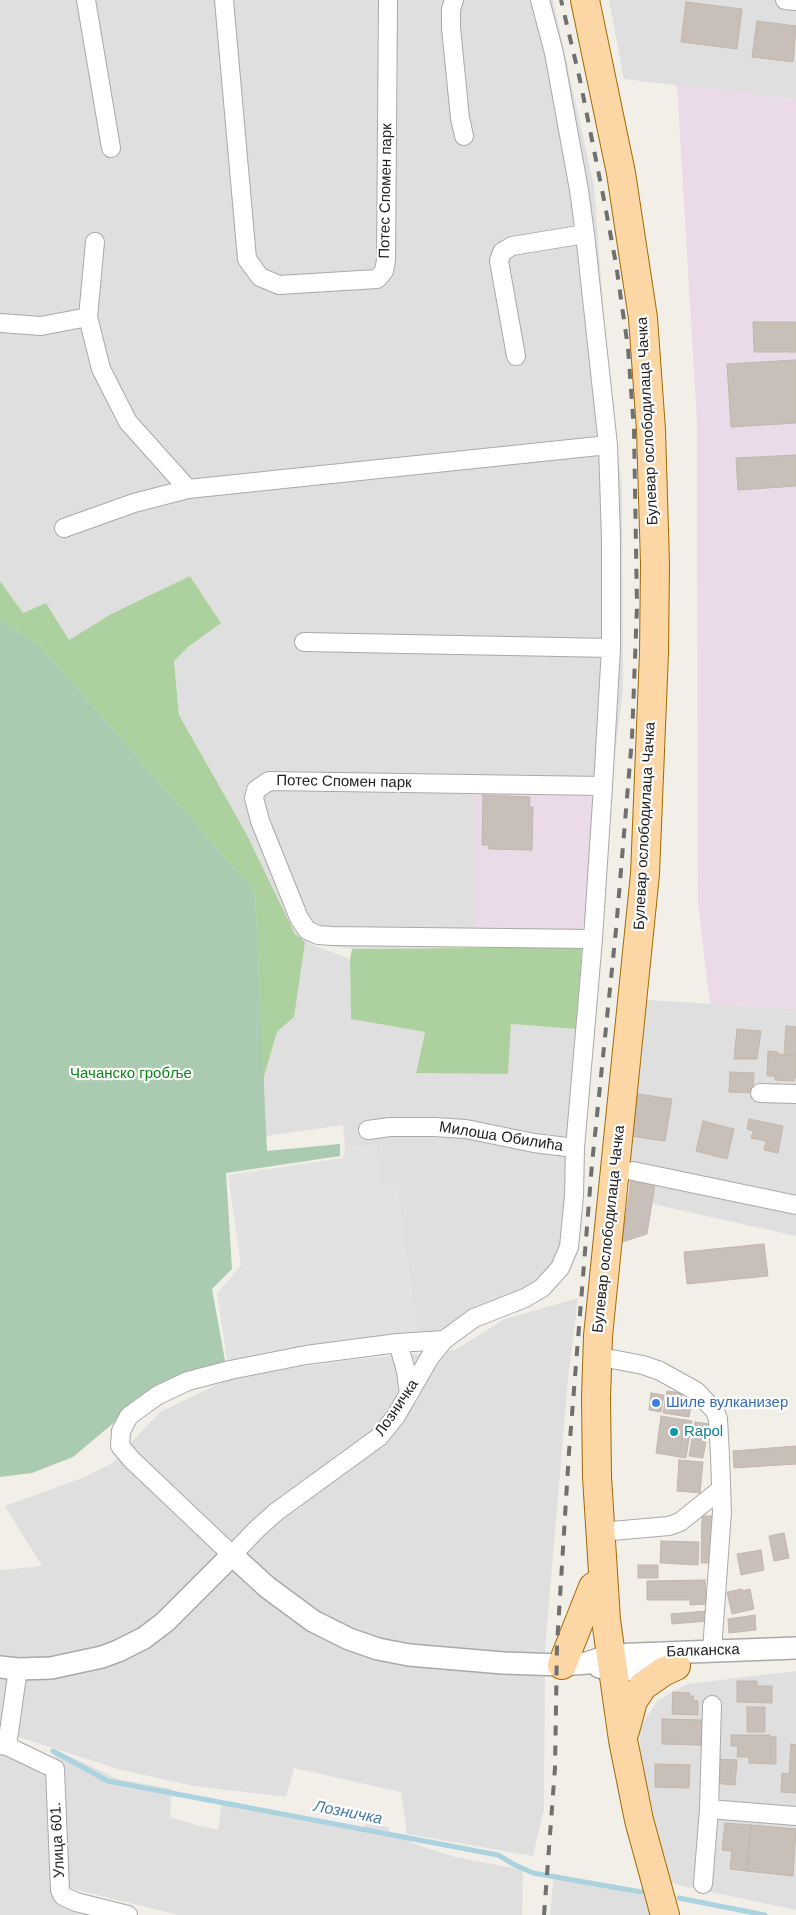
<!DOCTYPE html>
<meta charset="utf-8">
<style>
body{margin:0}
canvas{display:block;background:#f2efe9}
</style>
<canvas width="796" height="1915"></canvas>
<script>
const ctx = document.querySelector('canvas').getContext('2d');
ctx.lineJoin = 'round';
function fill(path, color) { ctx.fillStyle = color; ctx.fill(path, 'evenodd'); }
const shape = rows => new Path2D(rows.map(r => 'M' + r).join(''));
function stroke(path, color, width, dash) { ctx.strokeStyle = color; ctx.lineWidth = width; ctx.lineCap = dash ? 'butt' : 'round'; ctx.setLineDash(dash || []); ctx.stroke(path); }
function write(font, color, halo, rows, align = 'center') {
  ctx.font = font + ' Arial,sans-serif'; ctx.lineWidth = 4.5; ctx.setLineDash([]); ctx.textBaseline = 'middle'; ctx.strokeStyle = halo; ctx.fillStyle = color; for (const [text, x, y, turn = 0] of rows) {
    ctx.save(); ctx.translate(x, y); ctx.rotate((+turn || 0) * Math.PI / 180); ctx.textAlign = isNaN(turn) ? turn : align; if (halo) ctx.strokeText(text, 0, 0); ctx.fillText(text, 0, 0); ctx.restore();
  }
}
fill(shape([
 [0,0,553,0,594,186,607,357,622,487,623,690,611,785,583,790,476,932,471,948,352,949,308,943,350,959,351,1019,425,1032,416,1072,508,1074,511,1024,577,1029,566,1242,534,1288,442,1331,418,1337,397,1183,379,1185,376,1144,345,1147,343,1125,266,1136,263,1080,277,1032,294,1017,295,934,246,833,179,715,174,661,188,647,221,623,190,576,111,614,69,640,46,603,23,613,0,581],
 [609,0,796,0,796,99,624,79],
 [647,1000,796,1009,796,1236,630,1199,626,1131],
 [578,1298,568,1379,545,1649,544,1809,533,1856,407,1834,401,1792,294,1768,286,1797,194,1786,118,1769,19,1737,0,1736,0,1570,42,1566,5,1506,82,1478,111,1464,160,1412,235,1376,349,1360,455,1350,505,1319],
 [796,1671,796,1910,669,1883,640,1754,640,1727,658,1700,687,1684],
 [0,1742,45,1756,51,1892,139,1915,0,1915],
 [54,1749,118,1779,172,1789,170,1817,196,1825,218,1830,222,1802,282,1817,363,1828,366,1824,388,1827,389,1831,420,1846,455,1857,523,1870,522,1915,179,1915,60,1886],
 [554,1874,644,1890,651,1915,550,1915]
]), '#e0dfdf');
fill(shape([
 [677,85,796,99,796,1009,710,1004,698,904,697,423],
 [476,790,583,790,594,799,587,932,476,932]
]), '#ebdbe8');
fill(shape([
 [190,576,221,623,188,647,174,661,179,715,246,833,295,934,305,942,294,1017,277,1032,263,1080,255,892,40,646,0,620,0,581,23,613,46,603,69,640,111,614],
 [582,944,577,1029,511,1024,508,1074,416,1073,425,1032,351,1019,350,959,352,949,471,948]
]), '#add19e');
fill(shape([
 [0,620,40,646,255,892,267,1151,340,1144,340,1156,226,1173,232,1269,212,1289,226,1366,136,1404,73,1457,32,1473,0,1477]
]), '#aacbaf');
fill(shape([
 [376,1144,380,1184,397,1182,418,1337,228,1366,217,1294,241,1265,228,1175,343,1158,345,1147]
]), '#e2e2e2');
stroke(shape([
 [53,1751,108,1781,498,1855,515,1865,533,1873,641,1892],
 [679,1898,765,1915]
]), '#aad3df', 5);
const building = shape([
 [686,2,742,9,737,49,681,42,686,2],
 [757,21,796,26,793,62,752,57,757,21],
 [753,322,796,322,796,352,754,352,753,322],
 [796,360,796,423,731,427,727,364,796,360],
 [796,455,796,486,738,490,736,458,796,455],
 [483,795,530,797,529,807,533,807,532,850,489,849,488,845,482,845,483,795],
 [786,1026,796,1027,796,1056,784,1055,786,1026],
 [737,1029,761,1031,757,1059,734,1059,737,1029],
 [768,1051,778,1052,778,1054,796,1056,796,1054,796,1078,794,1078,794,1081,775,1080,775,1076,767,1076,768,1051],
 [730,1072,754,1073,753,1093,729,1092,730,1072],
 [638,1094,672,1099,665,1141,631,1136,638,1094],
 [749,1119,783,1126,778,1153,764,1150,766,1141,751,1138,753,1131,747,1129,749,1119],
 [703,1121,734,1129,727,1159,696,1151,703,1121],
 [631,1180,655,1184,647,1234,622,1242,631,1180],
 [764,1244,768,1276,687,1284,684,1252,764,1244],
 [667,1391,682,1393,681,1398,692,1400,689,1417,663,1413,667,1391],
 [651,1393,664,1395,661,1412,649,1410,651,1393],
 [661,1416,692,1421,686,1458,656,1453,661,1416],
 [695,1422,709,1424,703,1458,689,1456,695,1422],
 [796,1446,796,1464,734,1468,733,1451,796,1446],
 [679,1460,703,1462,700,1493,677,1491,679,1460],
 [702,1516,713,1516,712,1563,701,1563,702,1516],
 [784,1533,789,1558,774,1561,769,1536,784,1533],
 [661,1541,699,1542,698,1565,660,1563,661,1541],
 [761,1550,764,1570,741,1575,737,1554,761,1550],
 [638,1565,658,1565,658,1578,638,1578,638,1565],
 [705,1580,706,1604,690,1605,690,1600,647,1600,647,1581,705,1580],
 [742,1589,742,1591,750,1589,754,1609,732,1614,727,1592,742,1589],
 [707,1611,708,1621,672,1624,671,1614,707,1611],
 [755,1615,756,1630,729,1633,728,1619,755,1615],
 [737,1681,757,1681,757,1686,772,1686,772,1703,737,1702,737,1681],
 [673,1692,690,1693,689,1696,694,1696,693,1700,698,1701,698,1715,672,1714,673,1692],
 [747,1707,765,1707,765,1732,747,1732,747,1707],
 [662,1719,702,1720,701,1745,662,1744,662,1719],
 [731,1735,770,1735,770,1737,776,1737,776,1764,749,1763,749,1757,737,1757,738,1746,731,1746,731,1735],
 [791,1744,796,1745,796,1793,781,1792,782,1773,789,1774,791,1744],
 [715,1759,737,1760,735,1785,714,1783,715,1759],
 [655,1764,690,1765,689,1788,655,1787,655,1764],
 [725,1823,751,1825,747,1871,730,1869,732,1851,722,1850,725,1823],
 [751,1825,796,1829,793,1876,747,1871,751,1825]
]);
fill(building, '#c7bfb8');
stroke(building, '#c4b6ab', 1);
const minor = shape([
 [86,0,111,148],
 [224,0,247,259,260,277,279,285,377,279,384,271,386,260,388,0],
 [454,0,451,9,451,28,460,118,464,136],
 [785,0,796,1],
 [95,242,88,317,101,369,128,422,188,489,608,445],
 [0,323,41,326,88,317],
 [516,356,499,261,502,252,512,246,585,234],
 [64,528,134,503,188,489],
 [304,642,611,648],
 [593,939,332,936,318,935,307,930,299,918,260,821,254,798,256,790,269,781,603,786],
 [760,1093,796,1094],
 [368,1130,390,1127,434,1127,466,1129,534,1143,575,1148],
 [633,1171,796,1205],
 [444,1340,398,1343,306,1355,230,1370,188,1381,158,1395,129,1416,121,1431,120,1446,132,1460,232,1555,257,1529,276,1512,379,1437,396,1416,430,1357,444,1340,474,1318,525,1298,542,1288,560,1268,569,1247,574,1196,575,1148,593,939,603,786,611,648,611,539,608,445,585,234,579,190,554,53,540,0],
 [398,1343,406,1371,409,1394],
 [596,1356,643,1365,660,1371,696,1391,715,1411,718,1419,720,1456,722,1512,712,1650],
 [600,1532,669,1526,680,1522,721,1489],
 [712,1705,709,1809,796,1816],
 [0,1745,7,1746,55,1769,60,1890,63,1896,76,1902,128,1915],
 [7,1746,18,1669],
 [703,1884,709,1809]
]);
const tertiary = shape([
 [0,1667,18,1669,51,1668,102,1657,118,1651,144,1638,165,1622,232,1555,267,1587,313,1621,349,1639,378,1649,409,1655,503,1663,562,1665,587,1663,610,1655,796,1648],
 [599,1667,613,1671,673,1666]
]);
const primary = shape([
 [585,0,621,173,643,318,651,430,655,564,654,653,645,874,598,1336,596,1398,597,1477,606,1620,623,1740,639,1820,665,1915],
 [562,1665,593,1587,602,1581],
 [625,1731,633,1701,643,1686,663,1672,676,1666]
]);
stroke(minor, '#a9a9a9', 20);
stroke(tertiary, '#a9a9a9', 24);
stroke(primary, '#a06b00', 30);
stroke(minor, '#fff', 18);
stroke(tertiary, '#fff', 21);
stroke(primary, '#fcd6a4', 28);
stroke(shape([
 [544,1915,555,1768,557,1645,569,1452,592,1164,616,930,632,738,637,606,634,430,628,348,616,264,604,200,580,80,561,0]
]), '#707070', 4, [10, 10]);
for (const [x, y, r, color] of [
 [656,1403,5,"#3f7fe0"],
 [674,1432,5,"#0f9aa8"]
]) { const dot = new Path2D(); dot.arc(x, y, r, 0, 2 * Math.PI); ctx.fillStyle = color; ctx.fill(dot); stroke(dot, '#fff', 2); }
write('15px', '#222', '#fff', [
 ["Потес Спомен парк",386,191,-89],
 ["Булевар ослободилаца Чачка",648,421,-93],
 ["Потес Спомен парк",344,782,1],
 ["Булевар ослободилаца Чачка",645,826,-87],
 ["Милоша Обилића",501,1137,9],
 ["Булевар ослободилаца Чачка",609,1229,-84],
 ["Лозничка",397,1408,-56],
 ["Балканска",703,1651,-2],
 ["Улица 601.",58,1840,-93]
]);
write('15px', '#0c8416', '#fff', [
 ["Чачанско гробље",131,1074]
]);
write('15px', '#366cbe', '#fff', [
 ["Шиле вулканизер",666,1403]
], 'left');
write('15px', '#0d838f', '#fff', [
 ["Rapol",684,1432]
], 'left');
write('italic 16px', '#4a7aab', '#fff', [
 ["Лозничка",348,1813,11]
]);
</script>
